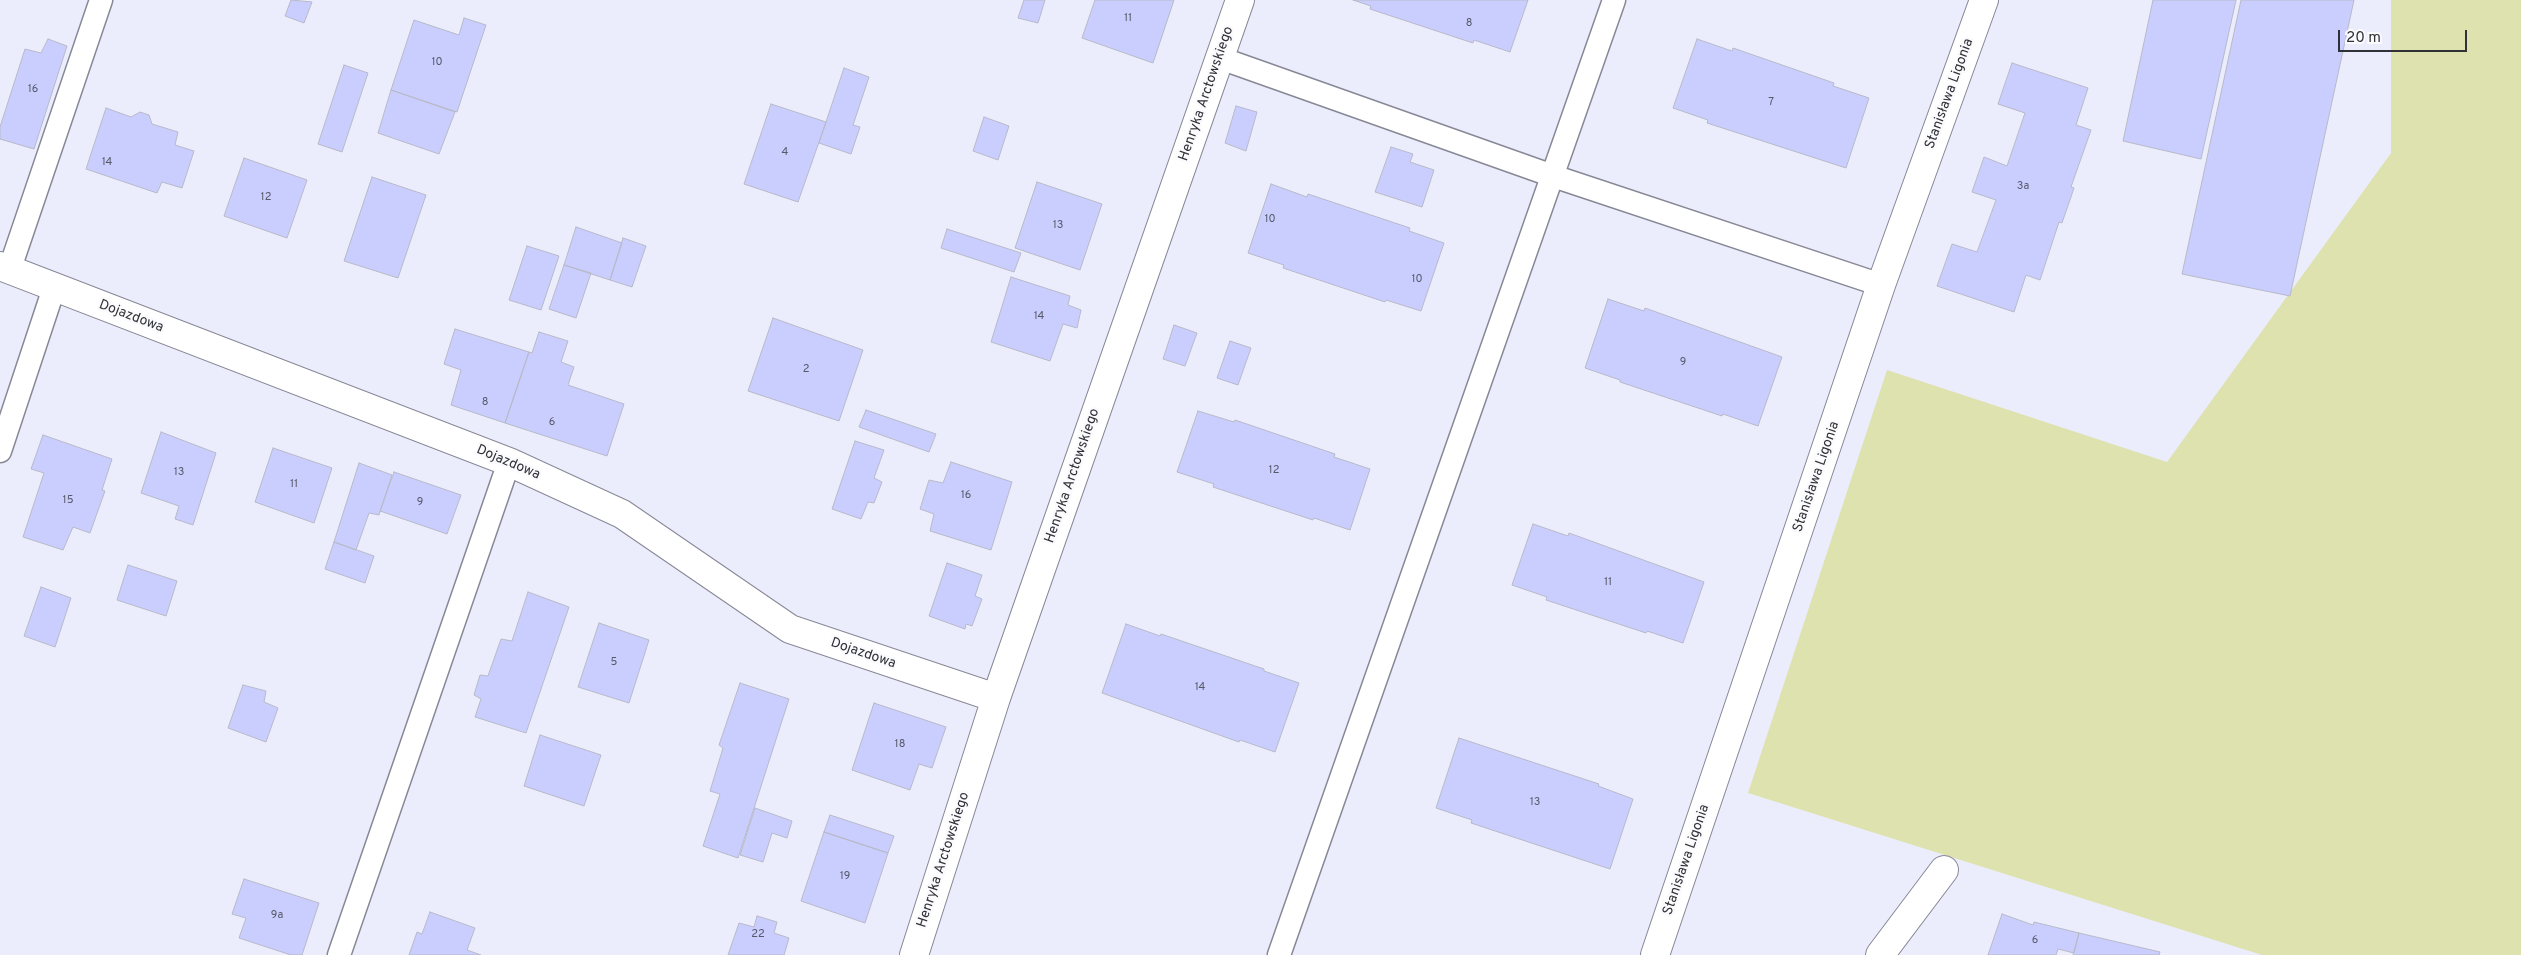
<!DOCTYPE html>
<meta charset="utf-8">
<style>
body{margin:0}
#map{position:relative;width:2521px;height:955px;overflow:hidden;background:#ecedfc;font-family:Overpass,sans-serif}
canvas{display:block}
.scale{position:absolute;left:2338px;top:30px;width:129px;height:22px;box-sizing:border-box;border:2px solid #313237;border-top:0;padding-left:6px;font-size:15px;line-height:18px;white-space:nowrap;color:#313237;-webkit-text-stroke:4px #fbfbfe;paint-order:stroke}
</style>
<div id="map">
<canvas width="2521" height="955"></canvas>
<div class="scale">20 m</div>
</div>
<script>
const ctx = document.querySelector('canvas').getContext('2d');
ctx.lineJoin = 'round';
function fill(path, color) { ctx.fillStyle = color; ctx.fill(path, 'evenodd'); }
const shape = rows => new Path2D(rows.map(r => 'M' + r).join(''));
function stroke(path, color, width, dash) { ctx.strokeStyle = color; ctx.lineWidth = width; ctx.lineCap = dash ? 'butt' : 'round'; ctx.setLineDash(dash || []); ctx.stroke(path); }
function write(font, color, halo, rows, align = 'center') {
  ctx.font = font + ' Overpass,sans-serif'; ctx.lineWidth = 5; ctx.setLineDash([]); ctx.textBaseline = 'middle'; ctx.strokeStyle = halo; ctx.fillStyle = color; for (const [text, x, y, turn = 0] of rows) {
    ctx.save(); ctx.translate(x, y); ctx.rotate((+turn || 0) * Math.PI / 180); ctx.textAlign = isNaN(turn) ? turn : align; if (halo) ctx.strokeText(text, 0, 0); ctx.fillText(text, 0, 0); ctx.restore();
  }
}
fill(shape([
 [2391,0,2521,0,2521,955,2262,955,1748,793,1887,370,2167,462,2391,153]
]), '#dee2af');
const building = shape([
 [291,0,312,2,304,23,285,16,291,0],
 [1024,0,1045,0,1038,23,1018,18,1024,0],
 [1095,0,1174,0,1153,63,1082,38,1095,0],
 [1353,0,1528,0,1510,52,1474,40,1473,43,1370,9,1371,6,1353,0],
 [2153,0,2236,0,2201,159,2123,141,2153,0],
 [2241,0,2354,0,2290,296,2182,274,2241,0],
 [464,18,486,25,457,112,391,90,414,20,459,35,464,18],
 [48,39,67,46,34,149,0,139,0,127,25,49,41,53,48,39],
 [1697,39,1732,51,1733,48,1834,83,1833,86,1869,98,1846,168,1707,123,1708,120,1673,108,1697,39],
 [2012,63,2088,88,2076,125,2091,130,2071,187,2074,188,2062,223,2059,222,2040,280,2026,275,2014,312,1937,286,1952,244,1977,252,1996,200,1972,192,1984,157,2007,166,2025,113,1998,104,2012,63],
 [344,65,368,73,342,152,318,144,344,65],
 [844,68,869,77,853,125,860,127,851,154,819,143,844,68],
 [391,90,455,112,439,154,378,133,391,90],
 [771,104,826,122,798,202,744,184,771,104],
 [1236,106,1257,112,1246,151,1225,143,1236,106],
 [106,108,131,117,140,112,149,115,152,124,178,132,175,145,194,151,182,188,162,182,157,193,86,169,106,108],
 [984,117,1009,126,998,160,973,151,984,117],
 [1391,147,1413,154,1410,162,1434,170,1422,207,1375,192,1391,147],
 [244,158,307,180,287,238,224,216,244,158],
 [372,177,426,195,398,278,344,261,372,177],
 [1037,182,1102,204,1080,270,1015,248,1037,182],
 [1271,184,1307,197,1308,194,1410,228,1409,231,1444,243,1421,311,1386,300,1385,302,1283,268,1284,265,1248,253,1271,184],
 [576,227,622,243,610,280,564,265,576,227],
 [947,229,1021,253,1014,272,941,248,947,229],
 [623,238,646,246,632,287,610,280,623,238],
 [527,246,559,256,541,310,509,300,527,246],
 [564,265,591,273,576,318,549,309,564,265],
 [1011,277,1070,296,1068,305,1081,310,1077,328,1063,324,1050,361,991,342,1011,277],
 [1608,299,1644,311,1645,308,1782,357,1758,426,1723,414,1722,416,1620,382,1620,380,1585,368,1608,299],
 [773,318,863,350,839,421,748,391,773,318],
 [1174,325,1197,333,1185,366,1163,359,1174,325],
 [455,329,529,352,505,423,451,405,461,370,444,364,455,329],
 [539,332,568,341,561,362,574,367,568,385,624,404,607,456,505,423,529,352,532,353,539,332],
 [1230,341,1251,348,1238,385,1217,378,1230,341],
 [866,410,936,434,929,452,859,427,866,410],
 [1198,411,1234,422,1235,420,1335,454,1334,457,1370,469,1350,530,1314,518,1313,520,1213,487,1214,484,1177,472,1198,411],
 [161,432,216,453,193,525,175,519,179,506,141,493,161,432],
 [43,435,112,459,102,490,105,491,90,533,73,527,63,550,23,537,44,473,31,469,43,435],
 [855,441,884,450,874,478,882,482,874,503,868,502,861,519,832,509,855,441],
 [273,448,332,468,314,523,255,502,273,448],
 [951,462,1012,482,991,550,930,531,934,514,920,509,929,480,943,483,951,462],
 [359,463,392,475,379,515,369,513,356,550,334,542,359,463],
 [394,472,461,495,447,534,380,511,394,472],
 [1533,524,1568,536,1569,533,1704,582,1683,643,1647,631,1646,633,1546,600,1547,597,1512,585,1533,524],
 [334,542,374,556,365,583,325,569,334,542],
 [947,563,982,575,975,596,982,599,972,626,966,624,965,629,929,616,947,563],
 [128,565,177,581,166,616,117,600,128,565],
 [41,587,71,598,55,647,24,636,41,587],
 [528,592,569,607,526,733,475,717,481,699,474,695,480,675,488,676,501,639,512,641,528,592],
 [599,623,649,640,629,703,578,687,599,623],
 [1126,624,1160,636,1161,634,1264,669,1264,671,1299,683,1275,752,1240,740,1239,742,1102,693,1126,624],
 [740,683,789,699,738,858,703,846,720,794,710,791,723,748,719,745,740,683],
 [243,685,266,691,264,702,278,708,266,742,228,728,243,685],
 [874,703,946,727,932,768,919,764,910,790,852,770,874,703],
 [540,735,601,755,584,806,524,786,540,735],
 [1459,738,1599,784,1598,786,1633,799,1610,869,1471,823,1472,820,1436,808,1459,738],
 [755,808,792,821,787,838,772,833,763,862,740,855,755,808],
 [830,815,894,836,888,853,824,832,830,815],
 [824,832,888,853,865,923,801,901,824,832],
 [244,879,319,903,302,955,291,955,239,938,246,918,232,914,244,879],
 [430,912,475,928,467,950,481,955,409,955,417,932,422,934,430,912],
 [2002,914,2033,925,2034,922,2079,933,2074,953,2058,949,2056,955,1988,955,2002,914],
 [757,916,777,922,774,933,789,938,784,955,728,955,739,923,754,927,757,916],
 [2079,933,2160,952,2159,955,2073,955,2079,933]
]);
fill(building, '#caceff');
stroke(building, '#b8b9c7', 1);
const lane = shape([
 [1220,58,1553,176,1881,285],
 [9,271,101,0],
 [0,451,54,288],
 [339,955,509,462],
 [1279,955,1614,0]
]);
const street = shape([
 [0,266,509,462,622,514,790,629,996,698],
 [914,955,996,698,1240,0],
 [1655,955,1881,285,1984,0],
 [1880,955,1944,870]
]);
stroke(lane, '#878896', 25);
stroke(street, '#878896', 30);
stroke(lane, '#fff', 22);
stroke(street, '#fff', 28);
write('11px', '#575969', null, [
 ["11",1128,19],
 ["8",1469,24],
 ["10",437,63],
 ["16",33,90],
 ["7",1771,103],
 ["4",785,153],
 ["14",107,163],
 ["3a",2023,187],
 ["12",266,198],
 ["10",1270,220],
 ["13",1058,226],
 ["10",1417,280],
 ["14",1039,317],
 ["9",1683,363],
 ["2",806,370],
 ["8",485,403],
 ["6",552,423],
 ["12",1274,471],
 ["13",179,473],
 ["11",294,485],
 ["16",966,496],
 ["15",68,501],
 ["9",420,503],
 ["11",1608,583],
 ["5",614,663],
 ["14",1200,688],
 ["18",900,745],
 ["13",1535,803],
 ["19",845,877],
 ["9a",277,916],
 ["22",758,935],
 ["6",2035,941]
]);
write('14px', '#313237', '#fbfbfe', [
 ["Henryka Arctowskiego",1207,94,-71],
 ["Stanisława Ligonia",1950,94,-70],
 ["Dojazdowa",131,317,21],
 ["Dojazdowa",508,463,23],
 ["Henryka Arctowskiego",1073,476,-71],
 ["Stanisława Ligonia",1817,477,-71],
 ["Dojazdowa",863,654,19],
 ["Henryka Arctowskiego",944,860,-72],
 ["Stanisława Ligonia",1687,860,-71]
]);
</script>
